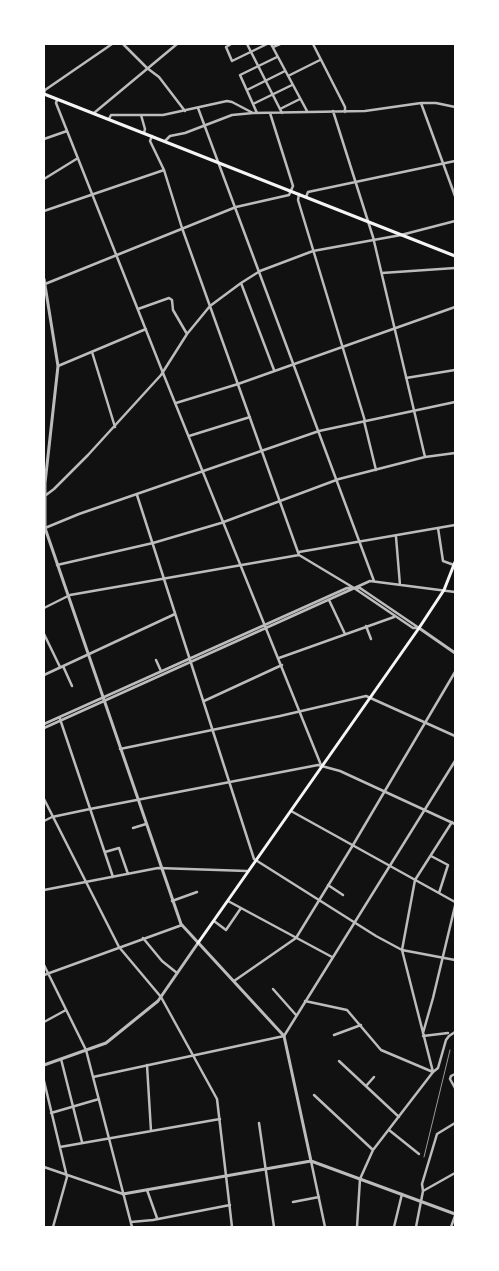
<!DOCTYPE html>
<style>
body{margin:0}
#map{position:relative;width:499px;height:1271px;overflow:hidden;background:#111;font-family:"Noto Sans",sans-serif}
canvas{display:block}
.frame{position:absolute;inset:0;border:45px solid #fff;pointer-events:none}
</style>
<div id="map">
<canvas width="499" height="1271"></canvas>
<div class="frame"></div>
</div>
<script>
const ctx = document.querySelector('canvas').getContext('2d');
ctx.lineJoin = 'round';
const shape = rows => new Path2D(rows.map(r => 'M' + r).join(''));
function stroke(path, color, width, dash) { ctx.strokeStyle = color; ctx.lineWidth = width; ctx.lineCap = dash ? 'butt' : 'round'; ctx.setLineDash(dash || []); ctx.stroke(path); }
stroke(shape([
 [123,44,147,68,159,77,185,111],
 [231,44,226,47,232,61,267,44],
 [247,44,282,113],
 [271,44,307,111],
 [313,44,345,107,345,112],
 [273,47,280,44],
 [288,76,320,60],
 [247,90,285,71],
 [44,93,45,90,112,44],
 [57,100,56,103,163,373,321,765],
 [421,103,455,196],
 [253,104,292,85],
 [198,108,374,581],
 [280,109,300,99],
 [333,111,373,237,425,457],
 [94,113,177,44],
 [257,113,240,75,277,57],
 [141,115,145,129,144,133],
 [109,119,111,115,163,115,227,101,232,102,253,113,365,111,421,103,436,103,455,107],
 [152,136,150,141,164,170,182,228,299,555],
 [44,139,67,131],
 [165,141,170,136,185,133,232,115,253,113],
 [44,179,78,158],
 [299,194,298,200,365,421],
 [306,197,308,192,455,161],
 [44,211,164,170],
 [382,273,455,268],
 [241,283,274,370],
 [45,284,236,207,289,195,293,186,270,113],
 [138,309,169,298,172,300,173,310,187,334],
 [92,352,115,427],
 [58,366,146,329],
 [406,378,455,370],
 [176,403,238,384,455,307],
 [364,421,376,470],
 [189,436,250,417],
 [46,495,54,489,88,455,161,375,187,334,210,306,241,283,260,271,313,251,401,235,455,221],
 [137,495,254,859,376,936,402,950,455,960],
 [45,528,79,514,319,431,455,402],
 [438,528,443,561,454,565],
 [396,537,400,585],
 [299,552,455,525],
 [57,565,153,543,221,523,339,479,425,457,455,453],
 [329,600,345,634],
 [44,608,70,595,299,555,354,588,413,628,419,628],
 [366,626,371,639],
 [44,634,60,667],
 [279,658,394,617],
 [156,660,161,671],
 [63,666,72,686],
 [44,675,175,614],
 [204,701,282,665],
 [60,719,113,877],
 [44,724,347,588,360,588,419,628],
 [44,728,370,581,455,592],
 [120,749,280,716,366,696,455,736],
 [44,799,119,947,161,997,217,1099,232,1227],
 [291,811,455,902],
 [44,821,52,817,90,809,318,765,340,771,455,824],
 [133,828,146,824],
 [105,852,119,848,128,874],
 [431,856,448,865,439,893],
 [328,885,343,895],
 [44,890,158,868,247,871],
 [172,901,197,892],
 [228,901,332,957],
 [214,921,226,930,241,908],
 [143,938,162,961,177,973],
 [44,965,86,1050,132,1227],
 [44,975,182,925],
 [234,981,296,938,353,845,455,672],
 [273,989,296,1015],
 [305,1001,347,1010,381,1050,433,1072],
 [44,1022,66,1010],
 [423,1033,433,998,455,906],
 [334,1035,361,1025],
 [423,1036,448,1033],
 [61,1059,82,1142],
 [339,1061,399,1117],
 [147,1065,151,1131],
 [433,1072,402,950,415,880,452,822],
 [455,1074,451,1076,450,1079,455,1088],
 [93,1077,284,1036,455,761],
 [44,1081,67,1177,53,1227],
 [366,1086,374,1077],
 [314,1095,373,1150],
 [51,1113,99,1099],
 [259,1123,274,1227],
 [389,1130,419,1154],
 [60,1147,220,1119],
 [311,1161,325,1227],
 [44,1167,123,1194],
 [147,1190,157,1218],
 [423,1191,422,1184,437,1134,455,1123],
 [293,1202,319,1197],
 [131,1222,153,1220,230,1205],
 [357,1227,360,1179,373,1150,433,1072,438,1068,446,1040,449,1036,455,1032],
 [394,1227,402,1194],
 [416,1227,423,1191,455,1173],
 [451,1227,455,1216]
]), '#bcbcbc', 2.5);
stroke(shape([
 [44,279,58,366,45,483,45,528,181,924,284,1036,311,1161],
 [419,628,455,653],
 [44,1065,106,1043,158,1001,198,943],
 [311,1161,455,1214],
 [123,1194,311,1161]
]), '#bcbcbc', 3);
stroke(shape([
 [44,94,455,256],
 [198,943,419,628,444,590,455,562]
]), '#f5f5f5', 3);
stroke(shape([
 [424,1157,450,1050]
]), '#9a9a9a', 1);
</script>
